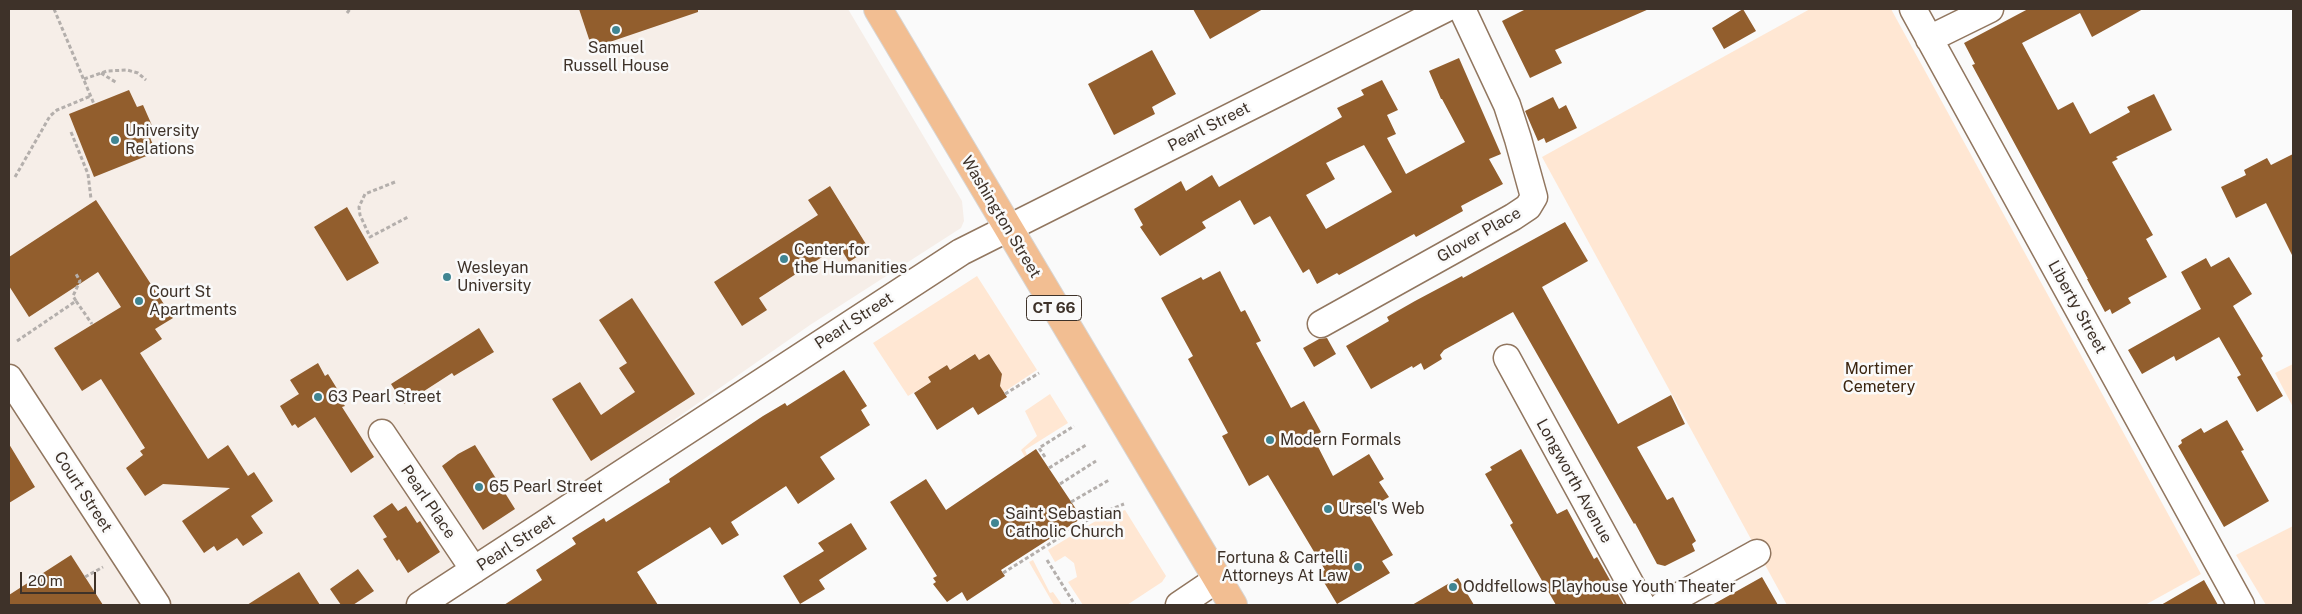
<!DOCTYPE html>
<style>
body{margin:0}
#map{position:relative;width:2302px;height:614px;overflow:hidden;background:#fafafa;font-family:"Public Sans",sans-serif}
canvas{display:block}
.frame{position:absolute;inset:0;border:10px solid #3e3229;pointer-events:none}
.scale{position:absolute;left:20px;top:572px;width:76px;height:22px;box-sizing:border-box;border:2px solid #3e3229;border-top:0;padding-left:6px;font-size:15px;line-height:18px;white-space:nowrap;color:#3e3229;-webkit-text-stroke:4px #fafafa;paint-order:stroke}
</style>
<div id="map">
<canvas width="2302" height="614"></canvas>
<div class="frame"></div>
<div class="scale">20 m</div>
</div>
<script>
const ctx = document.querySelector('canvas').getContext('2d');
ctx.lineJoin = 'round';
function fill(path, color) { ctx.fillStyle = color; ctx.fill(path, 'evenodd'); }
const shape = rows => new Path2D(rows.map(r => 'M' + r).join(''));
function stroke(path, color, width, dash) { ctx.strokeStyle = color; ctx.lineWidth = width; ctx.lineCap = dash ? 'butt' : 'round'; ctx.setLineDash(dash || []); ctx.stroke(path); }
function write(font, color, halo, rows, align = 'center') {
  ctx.font = font + ' "Public Sans",sans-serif'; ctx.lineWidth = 5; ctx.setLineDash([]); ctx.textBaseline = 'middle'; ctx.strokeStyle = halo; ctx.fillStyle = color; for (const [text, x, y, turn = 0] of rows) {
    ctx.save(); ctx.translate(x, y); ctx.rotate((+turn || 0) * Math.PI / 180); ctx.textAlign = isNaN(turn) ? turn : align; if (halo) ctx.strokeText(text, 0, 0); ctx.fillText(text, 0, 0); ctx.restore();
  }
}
fill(shape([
 [9,9,848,9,962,201,964,221,961,228,810,325,409,605,9,605]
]), '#f6eee8');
fill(shape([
 [1810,9,1891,9,2201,574,2145,605,1787,605,1542,157],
 [977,276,1037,370,1004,392,1000,386,1002,374,989,354,979,360,974,354,950,370,947,365,928,377,931,382,908,396,873,343],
 [2293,364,2293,407,2275,373],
 [1050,394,1068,423,1025,450,1027,455,1025,457,1021,450,1037,436,1025,411],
 [1125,510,1166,576,1162,582,1127,605,1083,605,1068,582,1077,577,1074,563,1065,556,1055,562,1048,550,1094,522],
 [2293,526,2293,605,2266,605,2236,555],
 [1033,560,1050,593,1053,592,1062,605,1054,605,1029,562]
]), '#ffe7d3');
fill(shape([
 [579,9,698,9,698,12,592,48],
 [1193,9,1263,9,1210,39],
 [1526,9,1649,9,1555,50,1562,63,1530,78,1502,21],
 [1743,9,1756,31,1724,49,1712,28],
 [2028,9,2143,9,2092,37,2080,13,2022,43,2058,110,2073,102,2090,134,2130,112,2127,107,2154,94,2172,130,2116,157,2118,159,2112,162,2153,235,2146,239,2167,277,2128,298,2131,303,2112,314,2110,309,2105,312,2087,279,2088,279,1972,65,1975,64,1964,43],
 [1152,50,1176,94,1152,107,1155,114,1114,135,1088,84],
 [1459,58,1501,154,1489,159,1503,184,1461,206,1463,211,1416,237,1414,234,1339,275,1337,273,1317,284,1309,269,1303,273,1270,216,1254,225,1240,200,1202,222,1206,228,1160,256,1140,227,1143,225,1134,209,1181,181,1186,191,1212,175,1219,187,1342,117,1337,108,1364,95,1361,90,1382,80,1398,110,1387,115,1396,134,1387,138,1406,174,1465,142,1442,99,1441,99,1429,71],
 [1364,145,1392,192,1326,229,1306,195,1335,179,1326,163],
 [129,90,137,107,143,105,154,130,148,133,154,147,147,149,149,155,94,177,69,114],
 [1553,97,1559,109,1566,105,1577,128,1546,143,1544,138,1538,141,1525,111],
 [2293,154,2293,257,2266,203,2236,218,2221,187,2246,175,2244,170,2267,158,2271,165],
 [830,186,869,249,849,262,839,246,759,298,767,310,742,326,714,282,818,215,808,200],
 [96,200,173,318,155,329,162,339,140,353,208,459,228,445,248,476,254,472,273,501,251,516,263,533,243,546,237,538,217,551,214,546,204,553,182,521,230,488,163,484,145,496,126,468,143,455,140,451,145,448,101,379,82,391,54,348,121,307,98,272,29,317,9,286,9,257],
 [347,207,379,263,347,281,314,227],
 [1565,222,1588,261,1542,287,1618,424,1671,395,1685,424,1637,447,1667,500,1673,497,1696,541,1692,544,1695,551,1665,566,1657,564,1635,523,1634,524,1513,312,1444,350,1440,355,1442,359,1424,370,1421,363,1413,368,1412,366,1371,389,1346,346,1389,321,1387,317,1415,301,1462,276,1463,278],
 [2229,257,2252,294,2233,306,2263,356,2261,358,2283,396,2257,412,2237,377,2241,375,2219,337,2176,361,2174,356,2142,374,2128,350,2201,309,2181,272,2206,258,2211,267],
 [1220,271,1241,312,1245,310,1261,341,1256,343,1291,408,1304,401,1321,432,1313,437,1333,476,1369,454,1384,479,1379,482,1389,497,1366,510,1393,555,1382,561,1390,573,1337,604,1319,574,1325,570,1268,475,1249,486,1222,436,1228,433,1188,359,1193,356,1161,298,1201,277,1203,280],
 [632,298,695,394,591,461,552,399,580,382,601,415,635,392,619,368,627,363,599,320],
 [479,328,494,352,454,376,452,373,404,404,391,384],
 [1327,338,1336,354,1314,367,1303,348,1319,339],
 [975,354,979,360,989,354,1002,374,1000,386,1007,397,978,415,973,407,937,430,914,393,931,382,928,377,947,365,950,370],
 [318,363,325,376,328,374,344,400,342,402,345,406,342,407,374,457,351,473,315,417,298,428,295,424,292,426,280,406,299,394,290,380],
 [844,370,867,406,861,410,870,425,820,457,835,479,798,504,786,486,731,522,739,535,722,545,710,527,637,572,658,605,504,605,542,580,536,570,576,544,572,538,604,518,606,522,670,482,669,479,763,416,785,403,787,406],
 [2227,420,2244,450,2241,451,2269,501,2224,527,2178,446,2182,443,2181,440,2201,428,2204,433],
 [9,444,35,487,9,503],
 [475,445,515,509,483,530,442,466,458,454],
 [1036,449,1082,518,1001,570,1005,576,967,601,962,592,947,602,933,584,936,582,933,578,937,576,890,502,926,479,946,510],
 [1521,449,1557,514,1567,509,1594,559,1597,557,1624,605,1556,605,1510,525,1513,523,1485,474,1492,470,1490,467],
 [392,503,398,511,406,506,417,523,420,521,440,552,408,573,399,559,397,561,383,539,387,537,373,516],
 [851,523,867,549,819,580,825,589,800,604,783,576,824,551,818,543],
 [71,555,103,605,9,605,9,595],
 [358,569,374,591,353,605,341,605,330,589],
 [299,572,320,605,247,605],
 [1762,577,1778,605,1712,605],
 [1458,578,1474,605,1412,605],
 [2204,580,2218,605,2161,605]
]), '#925e2d');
const minor = shape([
 [1913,9,2241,605],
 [1929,39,1990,9],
 [1321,324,1513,217,1528,207,1534,197,1518,139,1507,105,1462,9],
 [1507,358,1642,605],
 [9,378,157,605],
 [382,433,474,570],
 [420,605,961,252,1445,9],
 [1179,605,1216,580],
 [1663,605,1757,553]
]);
const trunk = shape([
 [878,9,1233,605]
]);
stroke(minor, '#91765f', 29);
stroke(trunk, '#d8d6d4', 30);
stroke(shape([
 [54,9,94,104],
 [347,13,350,9],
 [101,73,117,83],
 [84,79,107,71,127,70,138,73,146,80],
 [71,132,88,174,91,199],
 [15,177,50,116,57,110,91,96],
 [395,182,365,194,359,207,360,215,370,237,408,217],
 [76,301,92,324],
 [17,341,76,301,73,296,80,281,75,272],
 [1005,394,1039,373],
 [1045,457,1039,448,1074,426],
 [1049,468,1086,445],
 [1060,484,1096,461],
 [1071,502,1109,480],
 [1047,560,1075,605],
 [1003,573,1094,516,1124,504],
 [85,577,103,567]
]), '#b4afac', 3, [4, 2.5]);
stroke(minor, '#fff', 26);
stroke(trunk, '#f2be92', 28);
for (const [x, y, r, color] of [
 [616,30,5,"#408592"],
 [115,140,5,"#408592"],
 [784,259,5,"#408592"],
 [447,277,5,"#408592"],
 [139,301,5,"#408592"],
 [318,397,5,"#408592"],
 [1270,440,5,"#408592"],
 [479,487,5,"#408592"],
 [1328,509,5,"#408592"],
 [995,523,5,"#408592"],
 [1358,567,5,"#408592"],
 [1453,587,5,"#408592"]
]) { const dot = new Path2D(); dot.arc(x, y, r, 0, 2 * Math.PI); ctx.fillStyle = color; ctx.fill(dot); stroke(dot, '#fafafa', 2); }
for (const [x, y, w] of [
 [1054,308,55]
]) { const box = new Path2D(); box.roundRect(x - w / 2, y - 12.5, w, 25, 4); ctx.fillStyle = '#fafafa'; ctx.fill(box); stroke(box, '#3e3229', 1); }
write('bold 15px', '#3e3229', null, [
 ["CT 66",1054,308]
]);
write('16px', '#3e3229', '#fafafa', [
 ["Samuel",616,48,"center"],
 ["Russell House",616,66,"center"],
 ["University",125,131],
 ["Relations",125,149],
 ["Center for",794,250],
 ["the Humanities",794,268],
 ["Wesleyan",457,268],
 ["University",457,286],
 ["Court St",149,292],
 ["Apartments",149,310],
 ["63 Pearl Street",328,397],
 ["Modern Formals",1280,440],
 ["65 Pearl Street",489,487],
 ["Ursel's Web",1338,509],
 ["Saint Sebastian",1005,514],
 ["Catholic Church",1005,532],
 ["Fortuna & Cartelli",1348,558,"right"],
 ["Attorneys At Law",1348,576,"right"],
 ["Oddfellows Playhouse Youth Theater",1463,587]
], 'left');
write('16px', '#3e3229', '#fafafa', [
 ["Pearl Street",1209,127,-27],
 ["Washington Street",1001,217,59],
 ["Glover Place",1479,235,-30],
 ["Liberty Street",2077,307,61],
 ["Pearl Street",854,321,-33],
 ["Longworth Avenue",1574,481,61],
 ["Court Street",83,492,57],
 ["Pearl Place",428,502,56],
 ["Pearl Street",516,543,-33]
]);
write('16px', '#3c250f', '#fafafa', [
 ["Mortimer",1879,369],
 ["Cemetery",1879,387]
]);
</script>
